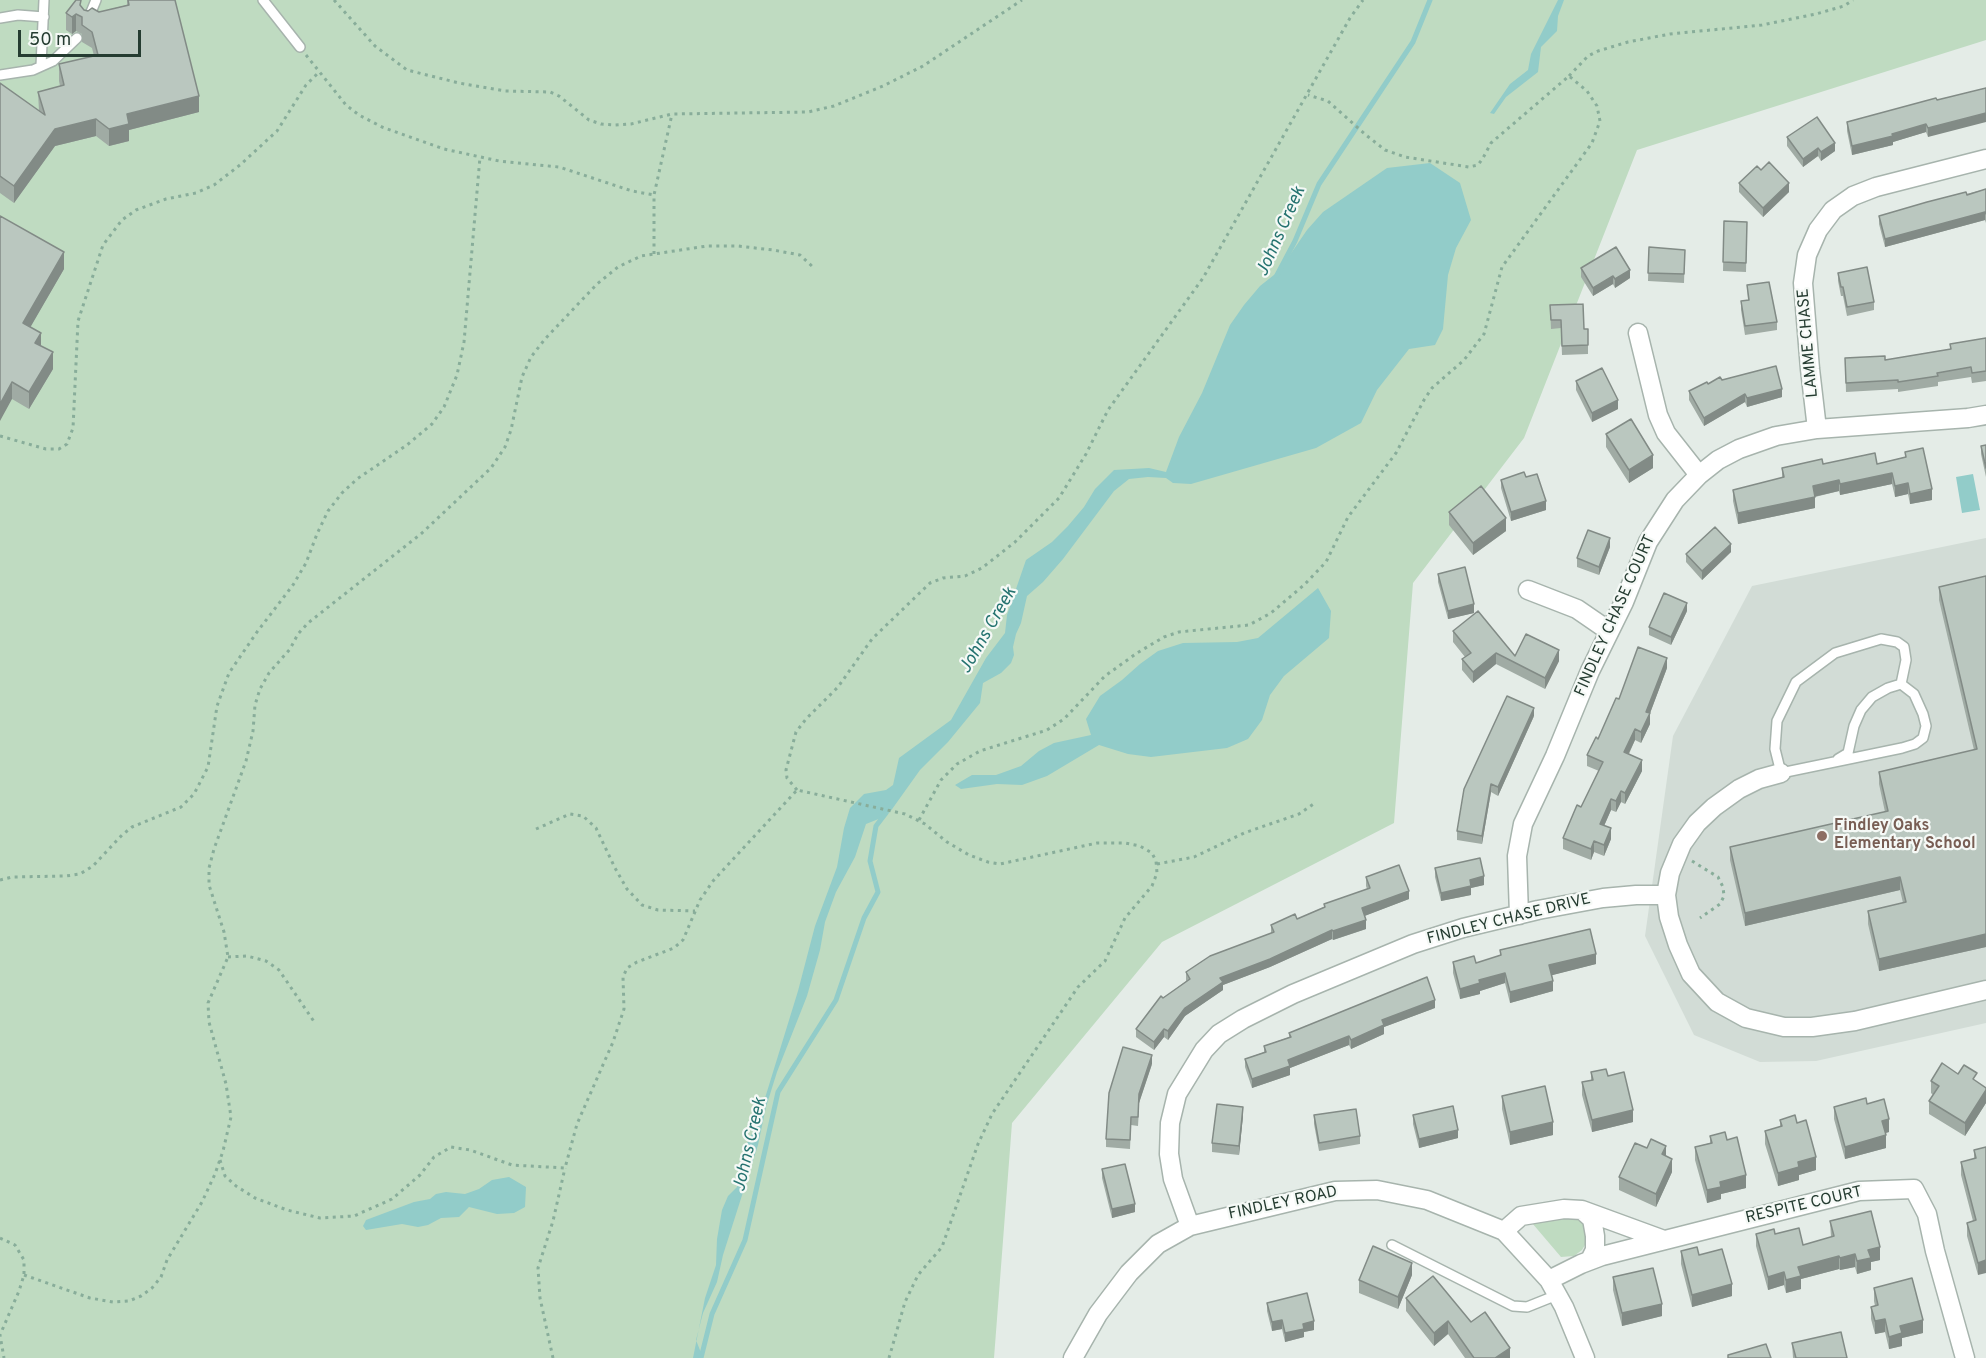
<!DOCTYPE html>
<style>
body{margin:0}
#map{position:relative;width:1986px;height:1358px;overflow:hidden;background:#e4ece7;font-family:Overpass,sans-serif}
canvas{display:block}
.scale{position:absolute;left:18px;top:30px;width:123px;height:27px;box-sizing:border-box;border:3px solid #253c31;border-top:0;padding-left:8px;font-size:18px;line-height:21px;white-space:nowrap;color:#253c31;-webkit-text-stroke:4px #f5f9f6;paint-order:stroke}
</style>
<div id="map">
<canvas width="1986" height="1358"></canvas>
<div class="scale">50 m</div>
</div>
<script>
const ctx = document.querySelector('canvas').getContext('2d');
ctx.lineJoin = 'round';
function fill(path, color) { ctx.fillStyle = color; ctx.fill(path, 'evenodd'); }
const shape = rows => new Path2D(rows.map(r => 'M' + r).join(''));
function stroke(path, color, width, dash) { ctx.strokeStyle = color; ctx.lineWidth = width; ctx.lineCap = dash ? 'butt' : 'round'; ctx.setLineDash(dash || []); ctx.stroke(path); }
function write(font, color, halo, rows, align = 'center') {
  ctx.font = font + ' Overpass,sans-serif'; ctx.lineWidth = 4.5; ctx.setLineDash([]); ctx.textBaseline = 'middle'; ctx.strokeStyle = halo; ctx.fillStyle = color; for (const [text, x, y, turn = 0] of rows) {
    ctx.save(); ctx.translate(x, y); ctx.rotate((+turn || 0) * Math.PI / 180); ctx.textAlign = isNaN(turn) ? turn : align; if (halo) ctx.strokeText(text, 0, 0); ctx.fillText(text, 0, 0); ctx.restore();
  }
}
fill(shape([
 [1986,538,1986,1023,1816,1061,1760,1062,1694,1035,1645,936,1673,736,1752,586]
]), '#d2dcd6');
fill(shape([
 [0,0,1986,0,1986,40,1637,150,1524,438,1413,583,1394,823,1162,942,1012,1123,994,1358,0,1358],
 [1568,1210,1588,1227,1588,1240,1582,1250,1574,1256,1561,1257,1532,1223]
]), '#bfdbc1');
fill(shape([
 [1558,0,1564,0,1558,16,1557,31,1541,47,1538,72,1506,97,1494,114,1490,113,1510,84,1528,70,1531,54],
 [1430,163,1460,183,1471,220,1456,248,1448,275,1443,329,1435,345,1409,349,1377,390,1361,423,1316,448,1191,484,1173,483,1166,478,1148,477,1129,479,1114,491,1063,559,1043,582,1027,596,1021,623,1016,634,1013,647,1014,655,1011,663,1001,673,983,683,980,703,948,742,920,770,890,812,881,818,866,824,855,857,836,892,825,922,820,950,807,996,777,1072,766,1107,758,1145,723,1255,717,1282,703,1313,696,1340,703,1358,693,1358,705,1298,716,1265,717,1239,722,1210,728,1196,737,1187,744,1167,744,1149,757,1124,798,991,815,926,837,867,844,828,850,808,864,794,886,790,893,785,899,758,951,720,986,658,1005,633,1007,615,1026,560,1052,542,1068,526,1084,507,1095,489,1114,470,1149,468,1166,472,1179,437,1202,393,1230,325,1244,305,1260,286,1279,271,1307,230,1323,212,1387,168],
 [1973,474,1980,510,1962,513,1956,477],
 [1318,588,1331,611,1329,638,1284,676,1270,695,1262,720,1248,739,1227,748,1151,757,1128,754,1099,745,1047,776,1022,785,997,784,961,789,955,785,972,775,996,775,1021,766,1039,751,1054,743,1091,735,1086,719,1100,696,1122,680,1140,664,1158,651,1183,643,1237,642,1258,638],
 [509,1177,526,1187,525,1207,514,1213,497,1214,469,1207,459,1217,441,1218,428,1225,418,1227,402,1224,366,1230,363,1226,366,1220,414,1202,430,1199,436,1194,446,1192,465,1194,479,1189,492,1180]
]), '#92ccc9');
stroke(shape([
 [1277,275,1295,241,1319,184,1413,42,1430,0],
 [701,1358,712,1314,745,1240,778,1092,836,1000,864,918,878,892,870,861,876,826,886,813]
]), '#92ccc9', 5);
const service = shape([
 [263,0,300,47],
 [89,17,96,0],
 [0,18,18,15,44,17],
 [41,66,44,0],
 [0,75,33,70,53,61,77,38],
 [1881,639,1897,642,1904,647,1906,660,1901,684,1914,694,1923,714,1926,726,1923,738,1915,744,1902,748,1781,773,1775,749,1777,721,1796,682,1835,653,1881,639],
 [1838,759,1848,753,1854,726,1861,710,1872,697,1888,688,1901,684],
 [1392,1245,1513,1306,1527,1307,1557,1295]
]);
const minor = shape([
 [1638,333,1658,415,1666,433,1699,475],
 [1817,429,1810,369,1803,283,1807,255,1818,230,1833,210,1853,196,1876,187,1986,159],
 [1528,590,1577,609,1609,631],
 [1666,895,1670,873,1682,844,1697,823,1714,807,1739,789,1759,779,1781,773],
 [1519,915,1517,856,1523,824,1555,756,1590,671,1624,602,1648,542,1675,500,1699,475,1718,460,1739,449,1776,436,1817,429,1968,418,1986,415],
 [1582,1210,1592,1219,1595,1236,1595,1250,1590,1260],
 [1190,1226,1173,1179,1169,1154,1170,1123,1177,1094,1204,1050,1219,1034,1243,1019,1293,994,1413,944,1463,928,1538,910,1603,898,1636,895,1666,895,1669,917,1678,945,1691,974,1717,1002,1746,1018,1784,1027,1812,1027,1855,1021,1986,990],
 [1504,1231,1521,1216,1564,1209,1582,1210,1664,1240],
 [1549,1280,1581,1264,1602,1256,1859,1191,1914,1189,1927,1214,1935,1251,1965,1358],
 [1073,1358,1098,1314,1129,1273,1158,1244,1190,1226,1335,1191,1377,1190,1427,1200,1504,1231,1549,1280,1564,1307,1585,1358]
]);
stroke(service, '#a7b4ad', 12);
stroke(minor, '#a7b4ad', 21);
stroke(shape([
 [334,0,375,46,407,70,459,83,505,91,550,92,559,96,589,120,601,124,615,125,631,124,672,114,808,112,834,106,883,86,923,66,1022,0],
 [306,55,346,105,359,115,382,127,444,149,499,161,559,167,632,191,654,195],
 [1569,76,1588,56,1598,51,1628,42,1670,34,1762,25,1816,14,1844,6,1853,0],
 [654,254,654,195,672,114],
 [0,436,46,449,59,449,67,444,73,428,78,321,103,245,122,220,136,210,166,199,196,193,214,185,240,165,277,131,306,85,319,72],
 [797,790,787,778,786,770,796,732,806,719,838,687,872,639,930,583,943,578,965,576,982,568,1015,542,1059,498,1086,454,1108,410,1203,278,1350,18,1363,0],
 [919,820,941,780,957,764,980,751,1047,730,1064,719,1105,676,1137,653,1164,637,1179,632,1249,625,1271,613,1304,585,1326,562,1348,517,1396,453,1424,400,1432,388,1464,360,1484,334,1502,267,1592,143,1600,121,1597,106,1587,91,1569,76,1491,143,1483,158,1478,165,1469,167,1405,157,1385,150,1366,135,1328,101,1308,95],
 [536,829,570,814,583,816,596,828,615,868,627,889,642,905,658,910,695,911],
 [1692,861,1718,877,1723,887,1724,896,1720,904,1700,918],
 [1157,864,1194,857,1244,833,1299,814,1315,803],
 [0,880,12,877,66,876,80,874,93,866,122,835,132,827,181,807,194,794,208,767,217,706,229,673,257,632,293,585,306,563,317,534,328,511,342,493,357,479,407,445,432,424,444,407,457,375,464,342,480,157],
 [228,957,247,956,266,961,279,970,315,1023],
 [220,1160,225,1176,236,1186,255,1198,287,1210,320,1218,354,1216,392,1199,420,1175,434,1157,451,1147,470,1150,512,1165,565,1168,577,1124,613,1042,624,1009,623,977,627,968,637,962,674,948,683,940,700,900,713,881,797,790,905,814,925,824,947,842,969,855,988,862,1000,864,1097,843,1125,843,1140,846,1152,853,1156,861,1157,873,1152,886,1125,918,1105,961,1078,987,992,1114,978,1144,942,1247,918,1275,905,1302,889,1358],
 [0,1238,15,1245,24,1260,24,1275,19,1291,0,1335,4,1358],
 [24,1275,90,1298,113,1302,129,1301,141,1296,152,1288,161,1277,167,1260,202,1202,215,1174,223,1151,231,1117,226,1084,209,1022,208,1003,228,957,224,932,209,885,209,868,214,849,246,761,253,731,255,705,260,689,269,673,290,649,298,634,308,623,422,533,491,468,505,447,511,430,522,377,531,357,545,339,597,284,618,267,641,256,707,246,738,246,773,250,800,255,814,268],
 [553,1358,540,1298,538,1268,553,1221,565,1168]
]), '#88ad9a', 3, [3, 4.5]);
stroke(service, '#fff', 9);
stroke(minor, '#fff', 18);
fill(shape([
 [127,0,175,0,199,112,129,130,129,141,109,146,96,136,55,146,14,203,0,193,0,83,39,111,38,92,60,86,59,81,59,64,94,56,92,48,82,42,82,34,76,31,72,34,66,30,66,13,81,7,84,10,99,12,127,5],
 [1936,98,1928,137,1926,132,1893,142,1893,145,1852,155,1847,131,1847,122],
 [1787,137,1835,151,1821,161,1818,156,1803,167,1787,146],
 [1761,170,1789,192,1763,217,1739,192,1739,183],
 [1986,189,1986,223,1985,220,1885,247,1879,224,1879,216],
 [0,216,64,269,30,327,41,346,53,369,29,409,12,399],
 [1724,221,1747,222,1746,272,1723,271],
 [1649,247,1685,250,1684,283,1648,281],
 [1581,268,1630,278,1615,288,1613,284,1593,296,1581,277],
 [1838,273,1874,302,1874,310,1847,316,1843,296,1841,296,1838,281],
 [1747,285,1777,322,1777,330,1745,335,1741,310,1741,301,1748,300],
 [1550,305,1584,329,1588,329,1588,354,1562,355,1561,328,1551,329],
 [1986,338,1986,381,1972,383,1971,377,1938,382,1938,386,1898,392,1898,389,1846,392,1845,358,1885,360,1950,349,1950,344],
 [1722,380,1782,397,1747,407,1745,402,1704,426,1689,400,1689,391,1708,384],
 [1576,381,1618,409,1592,422,1576,390],
 [1606,434,1653,468,1629,483,1606,447],
 [1986,445,1986,477,1981,454,1981,446],
 [1905,452,1932,500,1910,504,1908,494,1895,497,1892,484,1840,495,1839,491,1815,497,1815,508,1738,524,1733,501,1733,490,1782,478,1782,468,1823,464,1877,464,1905,457],
 [1526,477,1546,510,1511,521,1501,488,1501,480],
 [1449,512,1506,531,1473,555,1449,525],
 [1610,547,1599,575,1577,567,1577,558],
 [1731,552,1702,580,1686,562,1686,554],
 [1438,574,1474,613,1448,619,1438,582],
 [1986,576,1986,947,1879,971,1868,924,1868,911,1903,903,1900,890,1745,926,1730,860,1730,847,1885,812,1879,784,1879,772,1974,750,1939,600,1939,587],
 [1687,611,1671,645,1649,635,1649,627],
 [1453,631,1515,656,1559,661,1545,689,1496,664,1473,683,1462,670,1462,659,1465,657,1453,642],
 [1667,668,1650,713,1650,724,1641,743,1635,740,1629,754,1642,771,1625,804,1621,802,1616,812,1611,810,1604,826,1611,839,1604,856,1594,852,1591,860,1563,849,1563,838,1581,807,1599,771,1587,766,1587,755,1598,739,1619,699],
 [1534,716,1498,796,1491,792,1482,844,1457,840,1457,831],
 [1435,868,1484,885,1471,888,1471,895,1441,901,1435,877],
 [1366,877,1409,899,1364,916,1366,929,1333,940,1332,939,1270,967,1223,985,1223,990,1185,1016,1168,1040,1164,1037,1154,1050,1136,1037,1136,1029,1163,998,1186,981,1186,972,1271,933,1271,925,1297,919,1324,907,1324,904,1367,889,1366,886],
 [1500,950,1596,964,1552,975,1553,991,1510,1003,1505,983,1480,991,1480,994,1460,999,1453,973,1453,962,1476,963,1500,956],
 [1435,1008,1384,1027,1384,1034,1351,1049,1349,1045,1290,1068,1290,1075,1252,1088,1245,1067,1245,1059,1264,1052,1264,1046,1289,1037,1289,1033],
 [1152,1064,1139,1103,1138,1126,1131,1125,1130,1149,1106,1147,1106,1139],
 [1591,1072,1633,1122,1592,1132,1582,1095,1582,1082,1591,1080],
 [1958,1074,1977,1082,1986,1088,1986,1103,1965,1136,1929,1114,1929,1101,1933,1095,1931,1093,1931,1081],
 [1502,1096,1553,1135,1510,1145,1502,1109],
 [1867,1104,1889,1132,1885,1133,1886,1148,1845,1159,1834,1119,1834,1107],
 [1314,1115,1360,1136,1360,1144,1319,1151,1314,1124],
 [1413,1115,1458,1138,1419,1148,1413,1124],
 [1243,1116,1239,1155,1212,1152,1212,1143],
 [1780,1120,1797,1123,1816,1170,1799,1175,1799,1180,1778,1186,1765,1144,1765,1131,1780,1127],
 [1710,1136,1727,1140,1746,1188,1721,1194,1721,1199,1707,1203,1695,1160,1695,1147,1710,1143],
 [1986,1147,1978,1275,1967,1236,1967,1223,1973,1221,1961,1175,1961,1162,1974,1159,1974,1150],
 [1666,1156,1672,1172,1656,1207,1619,1190,1619,1177],
 [1102,1169,1135,1212,1112,1218,1102,1178],
 [1830,1221,1880,1260,1871,1262,1871,1270,1857,1274,1855,1267,1840,1270,1839,1269,1801,1279,1801,1289,1786,1293,1784,1285,1768,1290,1756,1246,1756,1234,1775,1234,1803,1245,1831,1237],
 [1681,1251,1699,1255,1732,1296,1692,1307,1681,1264],
 [1412,1275,1398,1309,1359,1293,1359,1280],
 [1613,1277,1662,1316,1622,1326,1613,1290],
 [1874,1288,1923,1333,1902,1338,1902,1346,1889,1349,1885,1332,1875,1334,1871,1319,1871,1307,1875,1306,1874,1301],
 [1406,1298,1471,1322,1510,1358,1465,1358,1448,1334,1434,1346,1406,1311],
 [1267,1303,1314,1330,1304,1332,1304,1337,1285,1342,1282,1329,1272,1331,1267,1311],
 [1792,1343,1847,1358,1793,1358]
]), '#a0aba4');
fill(shape([
 [76,14,76,31,72,34,72,17],
 [199,96,199,112,129,130,129,141,109,146,109,129,127,114],
 [1986,113,1986,122,1928,137,1928,128],
 [96,119,96,136,55,146,14,203,14,186,55,129],
 [1926,124,1926,132,1893,142,1893,145,1852,155,1852,146],
 [1835,143,1835,151,1821,161,1821,152],
 [1818,148,1818,156,1803,167,1803,159],
 [1789,183,1789,192,1763,217,1763,208],
 [1985,212,1985,220,1885,247,1885,239],
 [64,252,64,269,23,340,23,323],
 [1630,270,1630,278,1615,288,1615,279],
 [1613,276,1613,284,1593,296,1593,288],
 [41,333,41,350,35,343],
 [53,352,53,369,29,409,29,392],
 [12,382,12,399,0,421,0,404],
 [1782,389,1782,397,1747,407,1747,398],
 [1745,394,1745,402,1704,426,1704,418],
 [1618,400,1618,409,1592,422,1592,413],
 [1653,455,1653,468,1629,483,1629,470],
 [1892,473,1892,484,1840,495,1840,484],
 [1839,480,1839,491,1813,497,1813,486],
 [1908,483,1908,494,1895,497,1895,486],
 [1932,489,1932,500,1910,504,1910,494],
 [1815,497,1815,508,1738,524,1738,513],
 [1546,501,1546,510,1511,521,1511,512],
 [1506,518,1506,531,1473,555,1473,543],
 [1610,538,1610,547,1599,575,1599,567],
 [1731,544,1731,552,1702,580,1702,571],
 [1687,603,1687,611,1671,645,1671,637],
 [1474,604,1474,613,1448,619,1448,611],
 [1559,650,1559,661,1545,689,1545,678],
 [1496,653,1496,664,1473,683,1473,672],
 [1667,658,1667,668,1649,716,1650,713,1650,724,1641,743,1641,732,1646,712],
 [1534,708,1534,716,1498,796,1498,787],
 [1635,729,1635,740,1624,763,1624,752],
 [1642,760,1642,771,1625,804,1625,793],
 [1491,784,1491,792,1482,844,1482,836],
 [1621,791,1621,802,1616,812,1616,801],
 [1611,799,1611,810,1600,835,1600,824],
 [1611,828,1611,839,1604,856,1604,845],
 [1594,841,1594,852,1591,860,1591,849],
 [1484,876,1484,885,1471,888,1471,895,1441,901,1441,893,1470,880],
 [1900,877,1900,890,1745,926,1745,913],
 [1409,891,1409,899,1362,917,1362,908],
 [1366,920,1366,929,1333,940,1333,931],
 [1332,930,1332,939,1270,967,1223,985,1223,990,1185,1016,1168,1040,1168,1031,1185,1008,1220,978],
 [1986,934,1986,947,1879,971,1879,959],
 [1596,954,1596,964,1549,976,1549,965],
 [1505,973,1505,983,1480,991,1480,994,1460,999,1460,989,1479,980],
 [1553,981,1553,991,1510,1003,1510,992],
 [1435,1000,1435,1008,1384,1027,1384,1034,1351,1049,1351,1040,1382,1020],
 [1164,1029,1164,1037,1154,1050,1154,1042],
 [1349,1036,1349,1045,1290,1068,1290,1075,1252,1088,1252,1079,1288,1060],
 [1152,1055,1152,1064,1139,1103,1138,1126,1139,1094],
 [1986,1090,1986,1103,1965,1136,1965,1123],
 [1243,1107,1243,1116,1239,1155,1239,1146],
 [1633,1110,1633,1122,1592,1132,1592,1120],
 [1889,1119,1889,1132,1882,1134,1882,1121],
 [1553,1122,1553,1135,1510,1145,1510,1132],
 [1458,1130,1458,1138,1419,1148,1419,1139],
 [1886,1135,1886,1148,1845,1159,1845,1147],
 [1666,1146,1666,1159,1662,1154],
 [1816,1157,1816,1170,1799,1175,1799,1180,1778,1186,1778,1173,1798,1162],
 [1672,1159,1672,1172,1656,1207,1656,1194],
 [1746,1175,1746,1188,1721,1194,1721,1199,1707,1203,1707,1190,1720,1182],
 [1135,1204,1135,1212,1112,1218,1112,1209],
 [1880,1247,1880,1260,1871,1262,1871,1270,1857,1274,1857,1261,1868,1250],
 [1855,1254,1855,1267,1840,1270,1840,1258],
 [1839,1256,1839,1269,1801,1279,1801,1289,1786,1293,1786,1280,1798,1267],
 [1986,1260,1986,1273,1978,1275,1978,1263],
 [1412,1263,1412,1275,1398,1309,1398,1297],
 [1784,1272,1784,1285,1768,1290,1768,1277],
 [1732,1284,1732,1296,1692,1307,1692,1295],
 [1662,1304,1662,1316,1622,1326,1622,1313],
 [1885,1319,1885,1332,1875,1334,1875,1321],
 [1282,1320,1282,1329,1272,1331,1272,1322],
 [1923,1320,1923,1333,1902,1338,1902,1346,1889,1349,1889,1337,1900,1326],
 [1314,1321,1314,1330,1304,1332,1304,1337,1285,1342,1285,1333,1303,1324],
 [1448,1321,1448,1334,1434,1346,1434,1333],
 [1510,1348,1510,1358,1495,1358]
]), '#828b86');
const building = shape([
 [76,0,81,0,80,5,84,10,88,11,92,8,99,12,129,5,128,0,175,0,199,96,127,114,129,124,109,129,96,119,55,129,14,186,0,176,0,83,45,115,38,92,64,85,59,64,98,55,92,32,82,25,82,17,76,14,72,17,66,13,76,0],
 [1986,88,1986,113,1928,128,1926,124,1892,134,1893,136,1852,146,1847,122,1936,98,1937,100,1986,88],
 [1817,117,1835,143,1821,152,1818,148,1803,159,1787,137,1817,117],
 [1769,162,1789,183,1763,208,1739,183,1757,166,1761,170,1769,162],
 [1986,189,1986,214,1985,212,1885,239,1879,216,1927,202,1966,192,1967,195,1986,189],
 [0,216,64,252,23,323,41,333,35,343,53,352,29,392,12,382,0,404,0,216],
 [1724,221,1747,222,1746,263,1723,262,1724,221],
 [1616,247,1630,270,1615,279,1613,276,1593,288,1581,268,1616,247],
 [1649,247,1685,250,1684,274,1648,273,1649,247],
 [1867,267,1874,302,1847,307,1843,287,1841,287,1838,273,1867,267],
 [1769,282,1777,322,1745,326,1741,301,1749,300,1747,285,1769,282],
 [1583,304,1584,329,1588,329,1588,345,1562,346,1561,320,1551,320,1550,305,1583,304],
 [1986,338,1986,371,1972,373,1971,367,1937,373,1938,376,1898,382,1898,380,1846,383,1845,358,1885,356,1885,360,1951,349,1950,344,1986,338],
 [1776,366,1782,389,1747,398,1745,394,1704,418,1689,391,1707,382,1708,384,1720,377,1722,380,1776,366],
 [1602,368,1618,400,1592,413,1576,381,1602,368],
 [1631,419,1653,455,1629,470,1606,434,1631,419],
 [1986,445,1986,468,1981,446,1986,445],
 [1923,448,1932,489,1910,494,1908,483,1895,486,1892,473,1840,484,1839,480,1813,486,1815,497,1738,513,1733,490,1784,477,1782,468,1822,459,1823,464,1875,453,1877,464,1906,457,1905,452,1923,448],
 [1524,472,1526,477,1537,474,1546,501,1511,512,1501,480,1524,472],
 [1481,486,1506,518,1473,543,1449,512,1481,486],
 [1715,527,1731,544,1702,571,1686,554,1715,527],
 [1588,530,1610,538,1599,567,1577,558,1588,530],
 [1465,567,1474,604,1448,611,1438,574,1465,567],
 [1986,576,1986,934,1879,959,1868,911,1906,902,1900,877,1745,913,1730,847,1888,811,1879,772,1977,749,1939,587,1986,576],
 [1664,593,1687,603,1671,637,1649,627,1664,593],
 [1478,611,1515,656,1526,634,1559,650,1545,678,1496,653,1473,672,1462,659,1471,653,1453,631,1478,611],
 [1638,647,1667,658,1646,712,1650,713,1641,732,1635,729,1624,752,1642,760,1625,793,1621,791,1616,801,1611,799,1600,824,1611,828,1604,845,1594,841,1591,849,1563,838,1577,805,1581,807,1603,762,1587,755,1596,737,1598,739,1616,698,1619,699,1638,647],
 [1507,696,1534,708,1498,787,1491,784,1482,836,1457,831,1464,789,1507,696],
 [1480,858,1484,876,1470,880,1471,886,1441,893,1435,868,1480,858],
 [1399,865,1409,891,1362,908,1366,920,1333,931,1332,930,1270,959,1220,978,1223,982,1185,1008,1168,1031,1164,1029,1154,1042,1136,1029,1161,996,1163,998,1190,979,1186,972,1210,956,1274,932,1271,925,1295,914,1297,919,1325,907,1324,904,1370,888,1366,877,1399,865],
 [1590,929,1596,954,1549,965,1553,981,1510,992,1505,973,1479,980,1480,983,1460,989,1453,962,1474,956,1476,963,1501,955,1500,950,1590,929],
 [1427,977,1435,1000,1382,1020,1384,1025,1351,1040,1349,1036,1288,1060,1290,1066,1252,1079,1245,1059,1266,1052,1264,1046,1291,1037,1289,1033,1427,977],
 [1123,1047,1152,1055,1139,1094,1138,1117,1131,1117,1130,1140,1106,1139,1109,1093,1123,1047],
 [1942,1063,1958,1074,1964,1065,1977,1073,1973,1079,1986,1088,1986,1090,1965,1123,1929,1101,1939,1086,1931,1081,1942,1063],
 [1606,1069,1608,1076,1624,1072,1633,1110,1592,1120,1582,1082,1593,1080,1591,1072,1606,1069],
 [1545,1086,1553,1122,1510,1132,1502,1096,1545,1086],
 [1866,1098,1867,1104,1884,1099,1889,1119,1882,1121,1886,1135,1845,1147,1834,1107,1866,1098],
 [1217,1104,1243,1107,1239,1146,1212,1143,1217,1104],
 [1453,1106,1458,1130,1419,1139,1413,1115,1453,1106],
 [1356,1109,1360,1136,1319,1143,1314,1115,1356,1109],
 [1795,1115,1797,1123,1806,1120,1816,1157,1798,1162,1799,1167,1778,1173,1765,1131,1782,1126,1780,1120,1795,1115],
 [1725,1132,1727,1140,1737,1137,1746,1175,1720,1182,1721,1187,1707,1190,1695,1147,1712,1143,1710,1136,1725,1132],
 [1651,1139,1666,1146,1662,1154,1672,1159,1656,1194,1619,1177,1635,1143,1647,1148,1651,1139],
 [1986,1147,1986,1260,1978,1263,1967,1223,1976,1220,1961,1162,1976,1158,1974,1150,1986,1147],
 [1125,1164,1135,1204,1112,1209,1102,1169,1125,1164],
 [1871,1211,1880,1247,1868,1250,1871,1258,1857,1261,1855,1254,1840,1258,1839,1256,1798,1267,1801,1276,1786,1280,1784,1272,1768,1277,1756,1234,1774,1229,1775,1234,1799,1228,1803,1245,1834,1236,1830,1221,1871,1211],
 [1373,1246,1412,1263,1398,1297,1359,1280,1373,1246],
 [1697,1247,1699,1255,1722,1249,1732,1284,1692,1295,1681,1251,1697,1247],
 [1653,1268,1662,1304,1622,1313,1613,1277,1653,1268],
 [1433,1276,1471,1322,1485,1312,1510,1348,1495,1358,1474,1358,1448,1321,1434,1333,1406,1298,1433,1276],
 [1912,1278,1923,1320,1900,1326,1902,1333,1889,1337,1885,1319,1875,1321,1871,1307,1878,1305,1874,1288,1912,1278],
 [1307,1293,1314,1321,1303,1324,1304,1329,1285,1333,1282,1320,1272,1322,1267,1303,1307,1293],
 [1841,1332,1847,1358,1796,1358,1792,1343,1841,1332],
 [1766,1344,1771,1358,1728,1358,1728,1355,1766,1344]
]);
fill(building, '#bac7bf');
stroke(building, '#828b86', 1.5);
for (const [x, y, r, color] of [
 [1822,836,6,"#8d6e63"]
]) { const dot = new Path2D(); dot.arc(x, y, r, 0, 2 * Math.PI); ctx.fillStyle = color; ctx.fill(dot); stroke(dot, '#f5f9f6', 2); }
write('16px', '#253c31', '#f5f9f6', [
 ["LAMME CHASE",1809,343,-95],
 ["FINDLEY CHASE COURT",1616,616,-66],
 ["FINDLEY CHASE DRIVE",1509,920,-14],
 ["FINDLEY ROAD",1283,1204,-12],
 ["RESPITE COURT",1804,1206,-13]
]);
write('bold 16px', '#785e54', '#f5f9f6', [
 ["Findley Oaks",1834,827],
 ["Elementary School",1834,845]
], 'left');
write('italic 18px', '#257370', '#f5f9f6', [
 ["Johns Creek",1282,232,-66],
 ["Johns Creek",989,631,-60],
 ["Johns Creek",751,1145,-77]
]);
</script>
